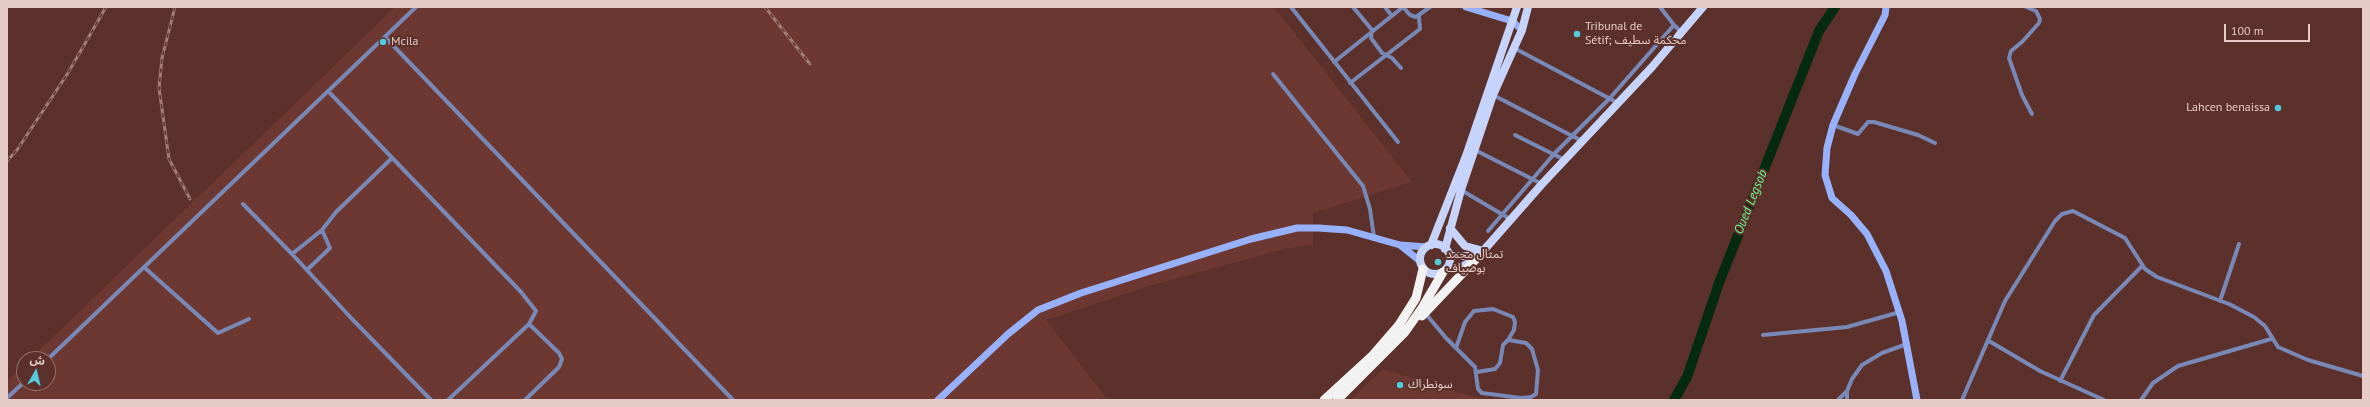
<!DOCTYPE html>
<meta charset="utf-8">
<style>
body{margin:0}
#map{position:relative;width:2370px;height:407px;overflow:hidden;background:#5c312b;font-family:"PT Sans","Noto Sans Arabic",sans-serif}
canvas{display:block}
.frame{position:absolute;inset:0;border:8px solid #e7cbc6;pointer-events:none}
.north{position:absolute;left:16px;top:351px;width:40px;height:40px;box-sizing:border-box;background:#5c312b;border:1px solid #946f69;border-radius:50%;rotate:8deg;font-size:11px;font-weight:700;line-height:16px;text-align:center;color:#e7cbc6}
.north::after{content:'';display:block;margin:auto;width:14px;height:18px;background:#54cadd;clip-path:polygon(50% 0,100% 100%,50% 72%,0 100%)}
.scale{position:absolute;left:2224px;top:24px;width:86px;height:18px;box-sizing:border-box;border:2px solid #e7cbc6;border-top:0;padding-left:5px;font-size:12px;line-height:14px;white-space:nowrap;color:#e7cbc6;-webkit-text-stroke:3px #5c312b;paint-order:stroke}
</style>
<div id="map">
<canvas width="2370" height="407"></canvas>
<div class="frame"></div>
<div class="north">ش</div>
<div class="scale">100 m</div>
</div>
<script>
const ctx = document.querySelector('canvas').getContext('2d');
ctx.lineJoin = 'round';
function fill(path, color) { ctx.fillStyle = color; ctx.fill(path, 'evenodd'); }
const shape = rows => new Path2D(rows.map(r => 'M' + r).join(''));
function stroke(path, color, width, dash) { ctx.strokeStyle = color; ctx.lineWidth = width; ctx.lineCap = dash ? 'butt' : 'round'; ctx.setLineDash(dash || []); ctx.stroke(path); }
function write(font, color, halo, rows, align = 'center') {
  ctx.font = font + ' "PT Sans","Noto Sans Arabic",sans-serif'; ctx.lineWidth = 4; ctx.setLineDash([]); ctx.textBaseline = 'middle'; ctx.strokeStyle = halo; ctx.fillStyle = color; for (const [text, x, y, turn = 0] of rows) {
    ctx.save(); ctx.translate(x, y); ctx.rotate((+turn || 0) * Math.PI / 180); ctx.textAlign = isNaN(turn) ? turn : align; if (halo) ctx.strokeText(text, 0, 0); ctx.fillText(text, 0, 0); ctx.restore();
  }
}
fill(shape([
 [395,7,1274,7,1412,182,1313,213,1313,245,1284,249,1142,288,1046,320,1108,400,7,400,7,381,24,365,24,383,48,383,48,359,30,359],
 [1383,369,1485,400,1350,400]
]), '#6c3831');
stroke(shape([
 [1674,400,1687,377,1719,283,1819,31,1835,7]
]), '#042b0f', 10);
stroke(shape([
 [1291,7,1398,142],
 [1353,7,1372,30,1371,38,1382,53,1392,58,1401,68],
 [1385,7,1392,16],
 [1403,7,1410,15,1416,17,1430,7],
 [1660,7,1674,25],
 [2026,7,2036,11,2040,19,2039,23,2022,42,2011,51,2009,58,2022,95,2032,114],
 [385,37,733,400],
 [1514,48,1618,103],
 [1334,62,1403,7],
 [1273,74,1363,186,1370,209,1374,237],
 [1350,83,1420,29,1419,17],
 [328,91,521,292,536,311,529,324,448,400],
 [1493,95,1582,141],
 [1833,125,1858,134,1868,122,1874,122,1918,135,1935,143],
 [1515,135,1565,160],
 [1475,150,1542,184],
 [1461,190,1510,219],
 [243,204,292,254,352,319,431,400],
 [1488,231,1554,154,1610,98,1674,25,1681,32],
 [292,254,322,230,336,212,392,158],
 [145,268,218,333,249,319],
 [307,270,330,248,322,230],
 [2220,301,2239,244],
 [1425,313,1446,338,1475,367,1478,389,1482,393,1521,398,1531,397,1536,394,1538,370,1532,349,1526,343,1508,340,1514,330,1515,322,1513,317,1493,309,1474,311,1465,322,1456,348],
 [1763,335,1847,327,1900,312],
 [1989,341,2040,371,2104,400],
 [48,359,416,7],
 [1477,372,1495,369,1500,363,1503,345,1508,340],
 [2060,381,2094,315,2142,266],
 [7,398,24,382],
 [525,400,559,367,562,359,559,353,529,324],
 [1838,400,1847,391,1852,379,1862,365,1882,353,1907,344],
 [1847,400,1847,392],
 [1962,400,2005,301,2055,221,2062,214,2073,211,2125,238,2145,269,2157,277,2229,304,2254,317,2265,326,2278,347,2308,360,2363,376],
 [2141,400,2153,383,2178,366,2271,339]
]), '#7889b8', 4);
stroke(shape([
 [1466,7,1512,21,1522,30],
 [1886,7,1885,15,1855,74,1833,125,1827,148,1825,175,1832,198,1851,215,1867,234,1886,271,1902,321,1917,400],
 [1400,245,1420,261],
 [938,400,1008,334,1038,310,1081,293,1251,239,1297,228,1318,228,1347,230,1400,245,1427,247]
]), '#98b1fc', 7);
stroke(shape([
 [1450,228,1465,246,1480,250],
 '1420 259a15 15 0 1 1 30 0a15 15 0 1 1-30 0Z',
 [1431,245,1466,156,1517,7],
 [1445,249,1461,190,1493,95,1522,30,1528,7],
 [1449,256,1472,256,1478,252],
 [1446,269,1460,268,1477,258,1542,184,1652,67,1703,7]
]), '#c6d4fb', 8);
stroke(shape([
 [1422,316,1477,258],
 [1324,400,1373,355,1399,325,1416,298,1423,269],
 [1337,400,1405,332,1422,308,1443,272]
]), '#f2f2f2', 9);
const rail = shape([
 [175,7,162,58,159,88,169,159,190,199],
 [765,7,810,64],
 [7,161,17,150,68,73,106,7]
]);
stroke(rail, '#a27e79', 3);
stroke(rail, '#5c312b', 1.5, [4.5]);
for (const [x, y, r, color] of [
 [1577,34,4,"#54cadd"],
 [383,42,4,"#54cadd"],
 [2278,108,4,"#54cadd"],
 [1438,262,4,"#54cadd"],
 [1400,385,4,"#54cadd"]
]) { const dot = new Path2D(); dot.arc(x, y, r, 0, 2 * Math.PI); ctx.fillStyle = color; ctx.fill(dot); stroke(dot, '#5c312b', 1.5); }
write('12px', '#e7cbc6', '#5c312b', [
 ["Tribunal de",1585,27],
 ["Sétif; محكمة سطيف",1585,41],
 ["Mcila",391,42],
 ["Lahcen benaissa",2270,108,"right"],
 ["تمثال محمد",1446,255],
 ["بوضياف",1446,269],
 ["سونطراك",1408,385]
], 'left');
write('italic 13px', '#68fa8e', '#5c312b', [
 ["Oued Legsob",1751,202,-68]
]);
</script>
